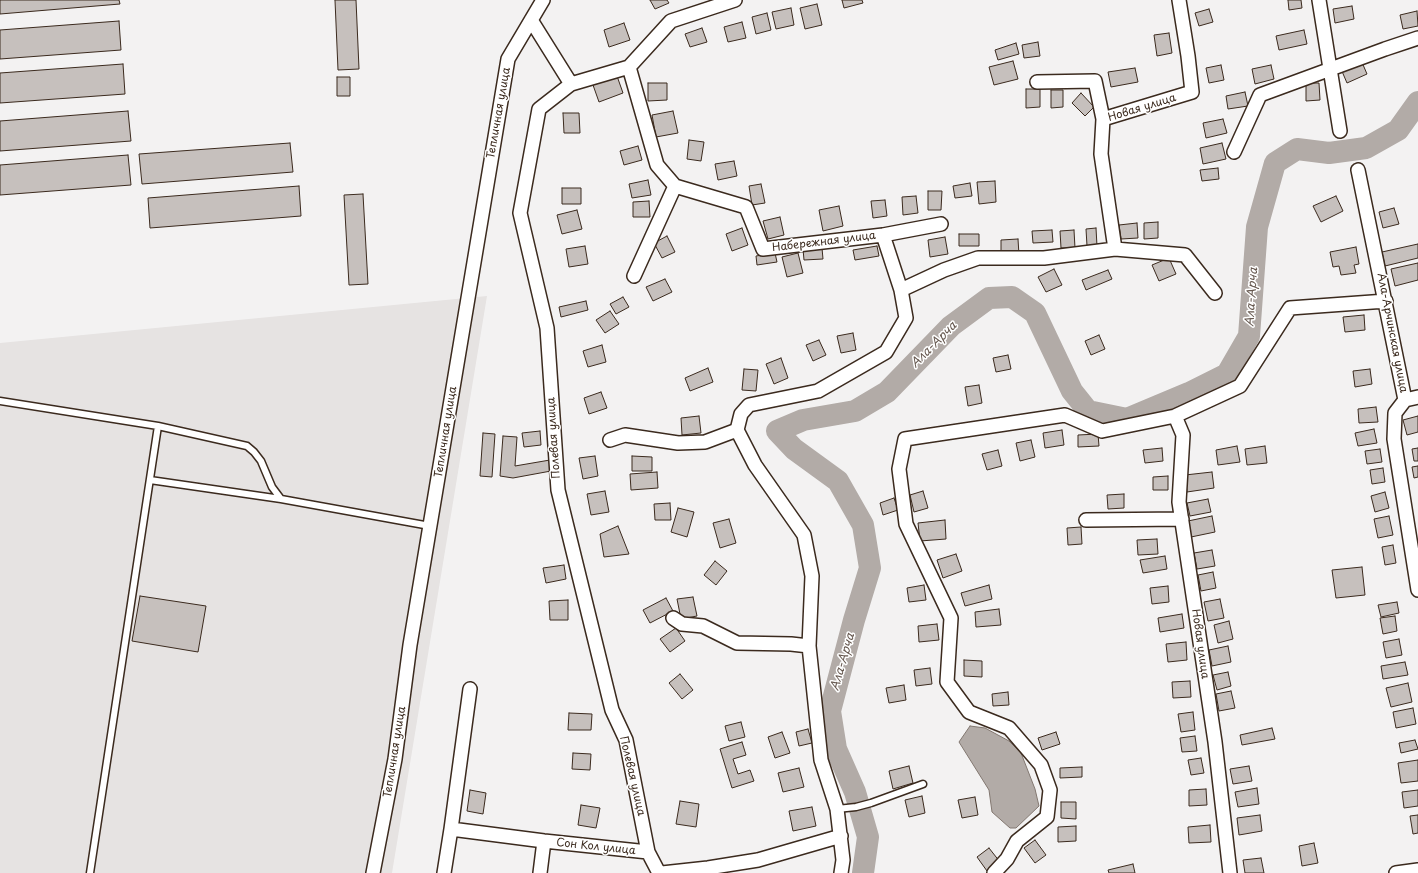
<!DOCTYPE html>
<meta charset="utf-8">
<style>
body{margin:0}
canvas{display:block;background:#f3f2f2}
</style>
<canvas width="1418" height="873"></canvas>
<script>
const ctx = document.querySelector('canvas').getContext('2d');
ctx.lineJoin = 'round';
function fill(path, color) { ctx.fillStyle = color; ctx.fill(path, 'evenodd'); }
const shape = rows => new Path2D(rows.map(r => 'M' + r).join(''));
function stroke(path, color, width, dash) { ctx.strokeStyle = color; ctx.lineWidth = width; ctx.lineCap = dash ? 'butt' : 'round'; ctx.setLineDash(dash || []); ctx.stroke(path); }
function write(font, color, halo, rows, align = 'center') {
  ctx.font = font + ' "Playpen Sans",sans-serif'; ctx.lineWidth = 3; ctx.setLineDash([]); ctx.textBaseline = 'middle'; ctx.strokeStyle = halo; ctx.fillStyle = color; for (const [text, x, y, turn = 0] of rows) {
    ctx.save(); ctx.translate(x, y); ctx.rotate((+turn || 0) * Math.PI / 180); ctx.textAlign = isNaN(turn) ? turn : align; if (halo) ctx.strokeText(text, 0, 0); ctx.fillText(text, 0, 0); ctx.restore();
  }
}
fill(shape([
 [487,296,392,873,0,873,0,343]
]), '#e6e3e2');
const water = shape([
 [970,726,985,728,1009,741,1021,753,1035,789,1039,806,1016,828,1010,828,992,812,989,790,959,742,970,726]
]);
fill(water, '#b2aba7');
stroke(water, '#827770', 1);
stroke(shape([
 [863,873,868,837,855,792,836,749,830,711,854,620,870,568,863,525,838,481,794,449,777,431,803,420,855,411,887,392,951,326,989,298,1012,297,1035,313,1072,391,1088,411,1127,419,1189,393,1227,374,1249,336,1257,227,1275,163,1297,149,1329,153,1366,148,1398,130,1418,102]
]), '#b2aba7', 22);
const building = shape([
 [0,0,119,0,120,4,0,14,0,0],
 [335,0,356,0,359,69,338,70,335,0],
 [650,0,667,0,669,3,655,9,650,0],
 [842,0,862,0,863,3,844,8,842,0],
 [1288,0,1301,0,1302,8,1289,10,1288,0],
 [817,4,822,25,805,29,800,8,817,4],
 [1352,6,1354,19,1335,23,1333,9,1352,6],
 [791,8,794,25,776,29,772,12,791,8],
 [1209,9,1213,22,1199,26,1195,13,1209,9],
 [1417,11,1418,26,1403,29,1400,15,1417,11],
 [767,13,771,30,756,34,752,17,767,13],
 [119,21,121,50,0,59,0,30,119,21],
 [742,22,746,38,728,42,724,27,742,22],
 [624,23,630,40,609,47,604,30,624,23],
 [702,28,707,42,690,47,685,34,702,28],
 [1304,30,1307,44,1279,50,1276,36,1304,30],
 [1169,33,1172,53,1157,56,1154,35,1169,33],
 [1038,42,1040,56,1024,58,1022,45,1038,42],
 [1016,43,1019,54,998,60,995,50,1016,43],
 [1361,60,1367,74,1347,83,1341,69,1361,60],
 [1013,61,1018,79,994,85,989,67,1013,61],
 [123,64,125,94,0,103,0,73,123,64],
 [1221,65,1224,80,1209,83,1206,68,1221,65],
 [1271,65,1274,79,1255,84,1252,69,1271,65],
 [1135,68,1138,82,1111,87,1108,72,1135,68],
 [617,76,623,93,599,102,593,85,617,76],
 [337,77,350,77,350,96,337,96,337,77],
 [648,83,667,83,667,100,648,101,648,83],
 [1306,83,1319,83,1320,100,1306,101,1306,83],
 [1026,89,1040,89,1040,107,1026,108,1026,89],
 [1051,90,1063,90,1063,107,1051,108,1051,90],
 [1245,92,1248,106,1228,109,1226,96,1245,92],
 [1081,93,1094,107,1085,116,1072,103,1081,93],
 [128,111,131,141,0,151,0,121,128,111],
 [673,111,678,133,656,137,652,115,673,111],
 [563,113,579,113,580,133,564,133,563,113],
 [1223,119,1227,133,1206,138,1203,123,1223,119],
 [689,140,704,142,701,161,687,159,689,140],
 [290,143,293,172,142,184,139,154,290,143],
 [1222,143,1226,159,1203,164,1200,148,1222,143],
 [638,146,642,160,624,165,620,151,638,146],
 [128,155,131,185,0,195,0,165,128,155],
 [734,161,737,176,718,180,715,164,734,161],
 [1218,168,1219,179,1202,181,1200,170,1218,168],
 [648,180,651,195,632,198,629,184,648,180],
 [995,181,996,202,979,204,977,182,995,181],
 [970,183,972,196,955,198,953,186,970,183],
 [761,184,765,203,752,205,749,186,761,184],
 [299,186,301,216,150,228,148,198,299,186],
 [562,188,581,188,581,204,562,204,562,188],
 [928,191,942,191,941,210,928,210,928,191],
 [363,194,368,284,349,285,344,195,363,194],
 [916,196,918,213,903,215,902,197,916,196],
 [1336,196,1343,211,1321,222,1313,206,1336,196],
 [885,200,887,216,873,218,871,201,885,200],
 [649,201,650,217,633,217,633,202,649,201],
 [839,206,843,226,823,231,819,210,839,206],
 [1394,208,1399,224,1383,228,1379,212,1394,208],
 [577,210,582,229,562,234,557,215,577,210],
 [780,217,784,235,768,239,763,221,780,217],
 [1158,222,1158,238,1144,239,1144,223,1158,222],
 [1137,223,1138,238,1121,239,1119,225,1137,223],
 [742,228,748,245,732,251,726,234,742,228],
 [1096,228,1097,246,1087,246,1086,229,1096,228],
 [1052,230,1053,242,1033,243,1032,231,1052,230],
 [1074,230,1075,248,1061,248,1060,231,1074,230],
 [959,234,979,234,979,246,959,246,959,234],
 [667,236,675,252,662,258,654,243,667,236],
 [945,237,948,254,930,257,928,240,945,237],
 [1018,239,1019,255,1001,256,1001,240,1018,239],
 [1418,244,1418,258,1385,266,1382,252,1418,244],
 [585,246,588,264,569,267,566,249,585,246],
 [877,246,879,256,855,260,853,250,877,246],
 [1356,247,1359,264,1354,265,1356,273,1341,275,1339,266,1333,267,1330,252,1356,247],
 [822,248,823,259,804,260,803,249,822,248],
 [775,253,777,262,757,265,756,256,775,253],
 [798,253,803,273,787,277,782,257,798,253],
 [1169,258,1176,274,1159,281,1152,265,1169,258],
 [1418,263,1418,280,1395,286,1391,269,1418,263],
 [1054,269,1062,285,1046,292,1038,277,1054,269],
 [1108,270,1112,279,1086,290,1082,280,1108,270],
 [665,279,672,292,653,301,646,287,665,279],
 [623,297,629,307,616,314,610,304,623,297],
 [586,301,588,310,561,317,559,307,586,301],
 [610,311,619,324,605,333,596,320,610,311],
 [1364,315,1365,330,1345,332,1343,317,1364,315],
 [853,333,856,350,841,353,837,336,853,333],
 [1099,335,1105,349,1091,355,1085,341,1099,335],
 [819,340,826,355,813,361,806,345,819,340],
 [602,345,606,362,588,367,583,351,602,345],
 [1008,355,1011,369,996,372,993,358,1008,355],
 [781,358,788,378,774,384,766,364,781,358],
 [708,368,713,382,690,391,685,378,708,368],
 [744,369,758,370,756,391,742,390,744,369],
 [1370,369,1372,384,1355,387,1353,371,1370,369],
 [979,385,982,403,968,406,965,387,979,385],
 [601,392,607,408,589,414,584,398,601,392],
 [1376,407,1378,422,1359,423,1358,409,1376,407],
 [699,416,701,433,682,435,681,418,699,416],
 [1418,416,1418,432,1407,435,1403,420,1418,416],
 [1374,429,1377,443,1358,446,1355,433,1374,429],
 [1062,430,1064,445,1045,448,1043,433,1062,430],
 [540,431,541,445,524,447,522,433,540,431],
 [483,433,495,434,492,477,480,476,483,433],
 [1098,434,1099,446,1078,447,1078,435,1098,434],
 [503,436,517,437,515,466,550,460,551,471,513,478,500,476,503,436],
 [1031,440,1035,457,1020,461,1016,443,1031,440],
 [1237,446,1240,462,1218,465,1216,450,1237,446],
 [1265,446,1267,463,1247,465,1245,449,1265,446],
 [1162,448,1163,461,1145,463,1143,450,1162,448],
 [1418,448,1418,461,1414,461,1412,449,1418,448],
 [1380,449,1382,462,1367,464,1365,451,1380,449],
 [998,450,1002,466,987,470,982,454,998,450],
 [595,456,598,476,583,479,579,458,595,456],
 [632,456,652,457,652,471,632,471,632,456],
 [1418,466,1418,477,1414,478,1412,467,1418,466],
 [1383,468,1385,482,1372,484,1370,470,1383,468],
 [657,472,658,488,631,490,630,474,657,472],
 [1212,472,1214,488,1187,492,1185,475,1212,472],
 [1168,476,1168,490,1153,490,1153,477,1168,476],
 [605,491,609,512,591,515,587,494,605,491],
 [923,491,928,508,914,512,910,495,923,491],
 [1385,492,1389,508,1375,512,1371,496,1385,492],
 [1124,494,1124,508,1108,509,1107,495,1124,494],
 [894,498,898,510,883,515,880,503,894,498],
 [1208,499,1211,512,1190,516,1187,503,1208,499],
 [670,503,671,520,655,520,654,504,670,503],
 [678,508,694,512,687,537,671,532,678,508],
 [1212,516,1215,532,1191,537,1188,521,1212,516],
 [1389,516,1393,535,1378,538,1374,519,1389,516],
 [729,519,736,543,720,548,713,523,729,519],
 [945,520,946,539,920,541,918,523,945,520],
 [618,526,629,554,604,557,600,534,618,526],
 [1081,527,1082,544,1068,545,1067,528,1081,527],
 [1157,539,1158,554,1138,555,1137,540,1157,539],
 [1393,545,1396,563,1385,565,1382,547,1393,545],
 [1212,550,1215,566,1197,569,1194,553,1212,550],
 [956,554,962,571,943,578,937,560,956,554],
 [1165,556,1167,569,1143,573,1140,560,1165,556],
 [715,561,727,571,716,585,704,575,715,561],
 [564,565,566,579,546,583,543,568,564,565],
 [1362,567,1365,595,1336,598,1332,570,1362,567],
 [1213,572,1216,588,1201,591,1198,575,1213,572],
 [924,585,926,600,909,602,907,588,924,585],
 [989,585,992,599,965,606,961,593,989,585],
 [1168,586,1169,602,1152,604,1150,588,1168,586],
 [140,596,206,606,198,652,132,641,140,596],
 [693,597,697,616,681,619,677,599,693,597],
 [666,598,673,611,650,623,643,610,666,598],
 [1220,599,1224,618,1208,621,1204,602,1220,599],
 [568,600,568,620,550,620,549,601,568,600],
 [1397,602,1399,613,1381,617,1378,605,1397,602],
 [999,609,1001,625,976,627,975,612,999,609],
 [1182,614,1184,628,1160,632,1158,618,1182,614],
 [1395,616,1397,631,1383,634,1380,618,1395,616],
 [1229,621,1233,639,1218,643,1214,625,1229,621],
 [937,624,939,640,919,642,918,626,937,624],
 [676,628,685,641,670,652,660,639,676,628],
 [1399,639,1402,655,1386,658,1383,642,1399,639],
 [1186,642,1187,660,1168,662,1166,644,1186,642],
 [1228,646,1231,662,1212,666,1209,650,1228,646],
 [964,660,982,661,982,677,964,676,964,660],
 [1405,662,1408,675,1383,679,1381,666,1405,662],
 [930,668,932,684,916,686,914,670,930,668],
 [1228,672,1231,686,1217,690,1213,675,1228,672],
 [680,674,693,690,682,699,669,683,680,674],
 [1190,681,1191,697,1173,698,1172,682,1190,681],
 [1408,683,1412,702,1391,707,1386,688,1408,683],
 [904,685,906,700,889,703,886,688,904,685],
 [1231,691,1235,708,1219,711,1216,694,1231,691],
 [1008,692,1009,705,993,706,992,694,1008,692],
 [1413,708,1416,724,1396,728,1393,712,1413,708],
 [1193,712,1195,730,1181,732,1178,714,1193,712],
 [569,713,592,714,591,730,568,730,569,713],
 [741,722,745,737,729,741,725,726,741,722],
 [1272,728,1275,739,1242,745,1240,735,1272,728],
 [808,729,812,743,799,746,796,732,808,729],
 [782,732,790,753,775,758,768,737,782,732],
 [1056,732,1060,744,1042,750,1038,738,1056,732],
 [1195,736,1197,751,1182,752,1180,738,1195,736],
 [1415,740,1418,749,1401,753,1399,743,1415,740],
 [742,742,746,755,733,759,738,774,750,770,754,781,732,788,720,749,742,742],
 [573,753,591,754,590,770,572,769,573,753],
 [1201,758,1204,773,1191,775,1188,760,1201,758],
 [1418,760,1418,781,1401,783,1398,763,1418,760],
 [909,766,913,783,893,789,889,771,909,766],
 [1249,766,1252,781,1233,784,1230,769,1249,766],
 [1082,767,1082,777,1060,778,1060,768,1082,767],
 [799,768,804,787,783,792,778,773,799,768],
 [1257,788,1259,804,1238,807,1235,792,1257,788],
 [1206,789,1207,805,1189,806,1189,790,1206,789],
 [470,790,486,793,483,814,467,811,470,790],
 [1418,790,1418,806,1404,808,1402,792,1418,790],
 [922,796,925,813,909,817,905,800,922,796],
 [975,797,978,815,962,818,958,800,975,797],
 [680,801,699,804,696,827,676,824,680,801],
 [1061,802,1076,802,1076,819,1061,818,1061,802],
 [581,805,600,808,596,828,578,825,581,805],
 [812,807,816,826,793,831,789,811,812,807],
 [1260,815,1262,831,1239,835,1237,818,1260,815],
 [1418,815,1418,833,1413,834,1410,816,1418,815],
 [1210,825,1211,842,1189,843,1188,827,1210,825],
 [1076,826,1076,841,1058,842,1058,827,1076,826],
 [1035,840,1046,855,1035,863,1024,848,1035,840],
 [1314,843,1318,863,1302,866,1299,846,1314,843],
 [989,848,1000,862,987,871,977,857,989,848],
 [1261,858,1264,873,1245,873,1243,860,1261,858],
 [1133,864,1135,873,1109,873,1108,870,1133,864]
]);
fill(building, '#c6c0bd');
stroke(building, '#3b2a1e', 1);
const service = shape([
 [0,401,158,426,247,446,254,452,261,461,272,487,281,499,430,526],
 [150,480,281,499],
 [837,809,856,807,871,803,923,784],
 [90,873,158,426]
]);
const minor = shape([
 [1319,0,1340,131],
 [531,20,571,84,539,109,520,213,547,328,558,490,612,710,626,740,648,852,659,873],
 [629,67,657,165,675,186,746,207,763,249,883,235,941,224],
 [1037,82,1095,81,1103,119],
 [571,84,629,67,671,21,735,0],
 [1234,152,1260,95,1385,49,1418,38],
 [1358,170,1405,400,1395,413,1394,439,1418,590],
 [883,235,901,290],
 [1115,249,1101,154,1103,119,1192,92,1188,56,1179,0],
 [634,276,675,186],
 [1405,400,1418,397],
 [1175,416,1183,435,1179,502,1215,742,1230,873],
 [610,440,625,435,678,443,705,442,737,430],
 [1086,520,1182,519],
 [673,618,682,624,703,626,737,643,791,644,809,646],
 [451,829,470,689],
 [373,873,395,759,410,645,508,59,543,0],
 [444,873,451,829,544,841,648,852],
 [540,873,544,841],
 [662,873,708,868,758,860,841,836],
 [841,873,843,860,837,809,821,760,809,646,812,576,804,535,755,465,737,430,741,414,749,405,818,391,886,352,906,318,901,290,944,270,978,258,1044,258,1115,249,1185,255,1215,293],
 [994,873,1007,859,1017,841,1047,817,1050,790,1041,765,1009,728,969,712,947,682,951,618,906,524,899,469,905,439,1065,415,1102,431,1175,416,1240,386,1290,308,1386,301],
 [1396,873,1418,870]
]);
stroke(service, '#3b2a1e', 9);
stroke(minor, '#3b2a1e', 16);
stroke(service, '#fff', 6);
stroke(minor, '#fff', 13);
write('11px', '#3b2a1e', '#fff', [
 ["Новая улица",1142,108,-17],
 ["Тепличная улица",499,113,-80],
 ["Набережная улица",824,242,-7],
 ["Ала-Арчинская улица",1392,333,79],
 ["Тепличная улица",446,432,-81],
 ["Полевая улица",554,438,-94],
 ["Новая улица",1200,644,82],
 ["Тепличная улица",395,752,-81],
 ["Полевая улица",632,776,77],
 ["Сон Кол улица",596,847,6]
]);
write('italic 12px', '#65574e', '#fff', [
 ["Ала-Арча",1252,297,-86],
 ["Ала-Арча",934,345,-45],
 ["Ала-Арча",843,662,-74]
]);
</script>
